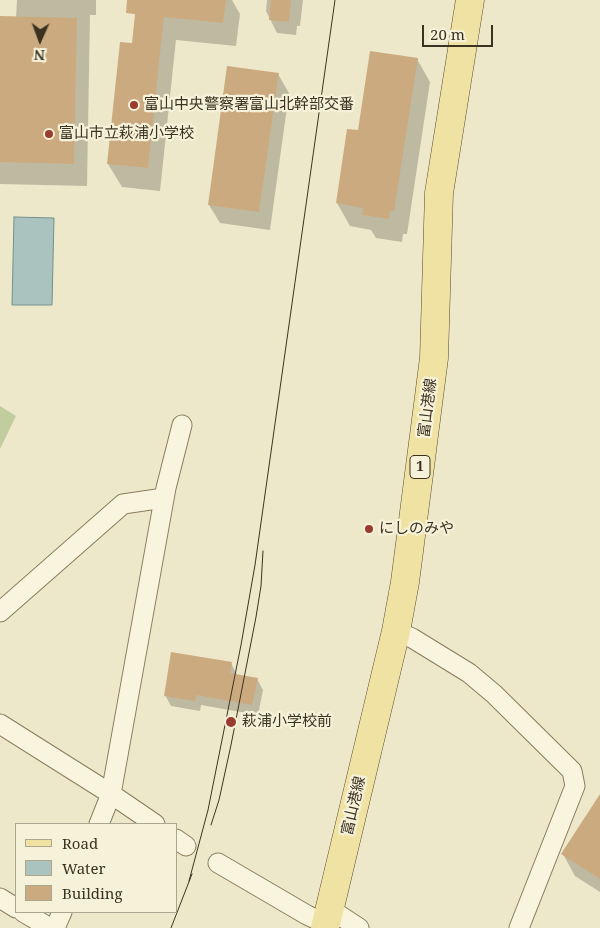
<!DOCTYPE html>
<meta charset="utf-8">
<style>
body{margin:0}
#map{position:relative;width:600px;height:928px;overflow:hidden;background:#eee8ca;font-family:"Noto Serif",serif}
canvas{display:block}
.legend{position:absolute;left:15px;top:823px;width:162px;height:90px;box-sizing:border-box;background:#f6f1d9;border:1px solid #aca58f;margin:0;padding:6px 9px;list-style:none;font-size:15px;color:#3c3221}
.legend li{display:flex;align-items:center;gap:10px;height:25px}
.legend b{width:25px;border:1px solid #aca58f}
.north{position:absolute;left:15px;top:15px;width:50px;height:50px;-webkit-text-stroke:4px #f6f1d9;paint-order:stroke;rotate:182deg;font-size:14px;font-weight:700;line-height:20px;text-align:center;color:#3c3221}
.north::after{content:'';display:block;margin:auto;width:18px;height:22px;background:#3c3221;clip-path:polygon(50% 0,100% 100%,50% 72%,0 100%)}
.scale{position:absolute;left:422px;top:25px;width:71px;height:22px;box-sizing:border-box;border:2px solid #3c3221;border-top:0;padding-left:6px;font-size:15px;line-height:18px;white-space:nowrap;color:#3c3221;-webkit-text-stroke:4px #f6f1d9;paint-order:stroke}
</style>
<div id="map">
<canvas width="600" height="928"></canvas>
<ul class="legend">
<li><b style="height:6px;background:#f0e2a3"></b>Road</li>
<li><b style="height:14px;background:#aac3bf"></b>Water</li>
<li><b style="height:14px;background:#ccaa80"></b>Building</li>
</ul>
<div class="north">N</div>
<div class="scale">20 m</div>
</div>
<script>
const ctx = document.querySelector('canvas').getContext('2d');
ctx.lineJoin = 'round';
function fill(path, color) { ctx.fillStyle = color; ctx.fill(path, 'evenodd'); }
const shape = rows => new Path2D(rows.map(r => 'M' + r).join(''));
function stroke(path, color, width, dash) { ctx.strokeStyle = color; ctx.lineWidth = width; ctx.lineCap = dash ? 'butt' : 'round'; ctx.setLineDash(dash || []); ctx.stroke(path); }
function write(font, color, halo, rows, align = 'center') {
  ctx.font = font + ' "Noto Serif","Noto Sans JP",serif'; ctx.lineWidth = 4.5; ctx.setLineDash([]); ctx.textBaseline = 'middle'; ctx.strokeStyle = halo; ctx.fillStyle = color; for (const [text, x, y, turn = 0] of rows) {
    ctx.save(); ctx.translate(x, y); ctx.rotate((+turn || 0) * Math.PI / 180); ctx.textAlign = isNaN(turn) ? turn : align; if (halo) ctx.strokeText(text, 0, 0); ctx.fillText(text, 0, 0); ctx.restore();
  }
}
fill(shape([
 [0,406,16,416,0,449]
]), '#c1cd9d');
const water = shape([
 [14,217,54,218,52,305,12,305,14,217]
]);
fill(water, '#aac3bf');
stroke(water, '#70918e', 1);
fill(shape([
 [17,0,96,0,96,15,90,15,87,186,0,184,0,18,16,18],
 [138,0,232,0,240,14,236,46,176,40,160,191,122,187,108,164,133,45],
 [267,0,303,0,300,26,297,26,296,35,277,33,266,11],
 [417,59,430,82,407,234,403,234,402,242,376,238,371,230,350,226,337,203,348,130,359,132],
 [278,74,289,93,270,230,220,223,209,205],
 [231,663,237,675,257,679,263,690,258,715,201,705,200,711,171,706,165,695],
 [600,796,600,892,575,876,563,854]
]), '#0003');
fill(shape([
 [127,0,226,0,223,23,164,17,148,168,107,164,120,42,132,43,135,14,126,13],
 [271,0,291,0,289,22,269,20],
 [0,16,77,18,74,164,0,162],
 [370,51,418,58,394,211,390,211,389,219,362,215,363,208,336,203,347,129,358,130],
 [227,66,279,73,259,212,208,205],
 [171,652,232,662,230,673,258,678,252,705,196,695,195,701,164,696],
 [600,794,600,879,561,854]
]), '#ccaa80');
const minor = shape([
 [0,612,123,504,164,498],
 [396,631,412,638,469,673,494,694,572,771,575,786,519,928],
 [0,724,111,794,155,824],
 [99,824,111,794,166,488,182,425],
 [176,839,186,846],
 [218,863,307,915,326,924],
 [0,898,16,908],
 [330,909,359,928],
 [23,912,50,928],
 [55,928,62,912]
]);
const primary = shape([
 [325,928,396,631,405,582,434,358,439,193,470,0]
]);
stroke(minor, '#8b7c5e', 21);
stroke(primary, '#594932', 29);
stroke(minor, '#f9f4dd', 19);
stroke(primary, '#f0e2a3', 28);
stroke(shape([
 [211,825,219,800,231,745,256,617,261,586,263,551],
 [189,881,208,810,241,645,255,565,335,0],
 [171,928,192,874]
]), '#3c3221', 1);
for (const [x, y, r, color] of [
 [134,105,5,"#993c2f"],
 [49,134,5,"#993c2f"],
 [369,529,5,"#993c2f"],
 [231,722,6,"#993c2f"]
]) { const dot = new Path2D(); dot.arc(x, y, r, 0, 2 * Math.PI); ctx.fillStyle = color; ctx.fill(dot); stroke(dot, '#f6f1d9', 2); }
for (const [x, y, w] of [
 [420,467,20]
]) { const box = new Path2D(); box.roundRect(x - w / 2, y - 11.5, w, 23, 4); ctx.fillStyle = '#f6f1d9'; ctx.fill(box); stroke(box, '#3c3221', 1); }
write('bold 14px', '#3c3221', null, [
 ["1",420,467]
]);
write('15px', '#3c3221', '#f6f1d9', [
 ["富山中央警察署富山北幹部交番",144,105],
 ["富山市立萩浦小学校",59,134],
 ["にしのみや",379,529],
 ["萩浦小学校前",242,722]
], 'left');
write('15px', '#3c3221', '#f6f1d9', [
 ["富山港線",428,408,-83],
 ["富山港線",354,806,-77]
]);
</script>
